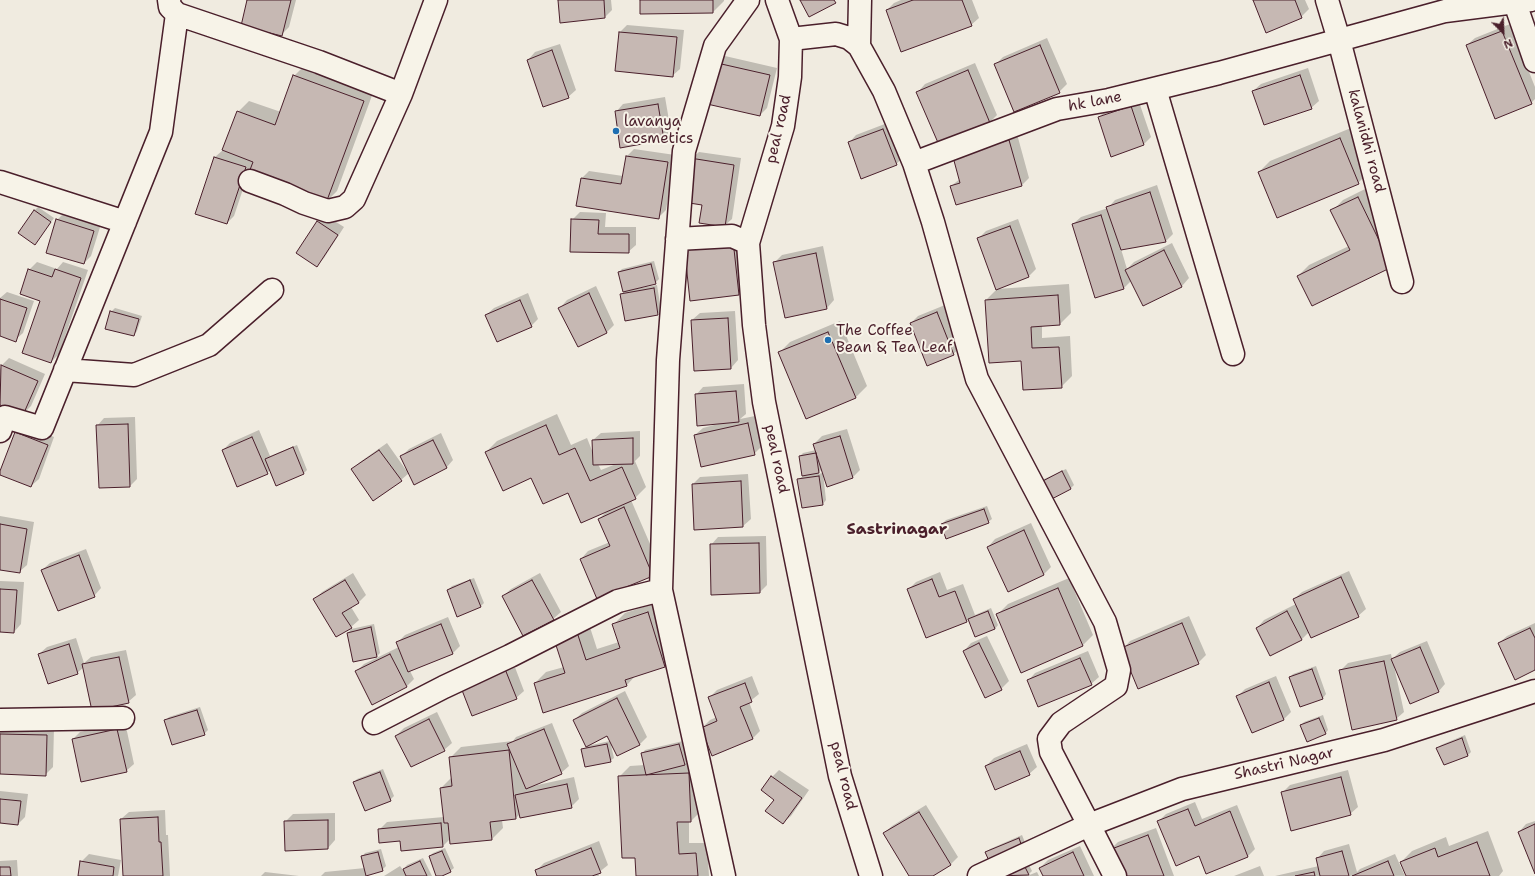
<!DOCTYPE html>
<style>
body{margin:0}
#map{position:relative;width:1535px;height:876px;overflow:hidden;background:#f0ebe0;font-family:"Shantell Sans",sans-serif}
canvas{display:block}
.north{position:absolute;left:1483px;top:12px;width:40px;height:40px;-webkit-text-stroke:3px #f7f3e8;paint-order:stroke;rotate:156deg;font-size:11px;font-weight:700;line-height:16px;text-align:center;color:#4a1f2b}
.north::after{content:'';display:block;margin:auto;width:14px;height:18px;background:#4a1f2b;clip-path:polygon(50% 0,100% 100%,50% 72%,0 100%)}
</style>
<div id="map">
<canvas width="1535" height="876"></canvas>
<div class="north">N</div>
</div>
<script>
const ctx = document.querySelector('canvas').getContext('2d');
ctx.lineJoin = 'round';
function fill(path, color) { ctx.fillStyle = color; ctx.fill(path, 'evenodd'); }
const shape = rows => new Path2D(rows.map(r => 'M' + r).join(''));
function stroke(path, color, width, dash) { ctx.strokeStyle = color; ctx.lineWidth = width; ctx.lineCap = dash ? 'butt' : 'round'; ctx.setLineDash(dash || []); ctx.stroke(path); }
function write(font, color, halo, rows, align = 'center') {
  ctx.font = font + ' "Shantell Sans",sans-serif'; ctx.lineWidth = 4; ctx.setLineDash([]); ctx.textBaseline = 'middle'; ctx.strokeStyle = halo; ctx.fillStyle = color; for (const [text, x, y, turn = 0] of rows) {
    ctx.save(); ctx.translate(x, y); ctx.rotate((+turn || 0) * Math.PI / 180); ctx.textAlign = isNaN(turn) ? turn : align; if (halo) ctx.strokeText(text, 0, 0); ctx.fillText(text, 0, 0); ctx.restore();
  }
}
fill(shape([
 [248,0,296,0,289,27,282,34],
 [559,0,611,0,612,10,605,17],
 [641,0,724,0,724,1,713,12],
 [901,0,972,0,979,18,971,25,887,10,894,3],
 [1254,0,1305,0,1309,9,1301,17],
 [1510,24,1535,87,1535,99,1531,103,1467,45,1475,38],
 [627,25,684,30,680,69,672,76,616,70,620,32],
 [1047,38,1067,84,1059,92,996,64,1003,57],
 [560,44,576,90,568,97,528,60,535,52],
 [725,56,777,68,767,108,760,115,718,63],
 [975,63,997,115,990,122,940,144,918,92,925,84],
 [305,65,374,90,337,191,326,202,248,174,234,216,227,223,196,213,215,157,223,150,238,112,249,101,281,112,294,76],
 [1308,68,1319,101,1311,108,1253,91,1261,84],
 [665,97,671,132,663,139,616,112,623,104],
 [1138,99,1151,137,1144,144,1099,117,1106,110],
 [890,122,904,157,896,164,849,143,856,135],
 [1351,128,1369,172,1358,183,1259,172,1270,161],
 [1017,134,1029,178,1022,185,956,204,951,186,960,179,954,157],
 [634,149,675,155,666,210,658,218,582,178,589,171,623,176,627,156],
 [699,152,741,158,732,219,724,226,703,204,691,159],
 [1157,185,1173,234,1166,241,1121,249,1127,269,1134,262,1172,243,1189,278,1182,286,1144,305,1132,280,1124,288,1073,224,1081,217,1108,208,1115,200],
 [1369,187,1403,255,1298,276,1309,265,1349,246,1332,211,1343,200],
 [38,207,54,218,38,240,34,211],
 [580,212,606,213,605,227,636,227,636,245,628,252,572,220],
 [64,213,101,224,91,256,84,263,57,220],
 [325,215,344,227,324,258,316,266,318,222],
 [1018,219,1036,269,1029,276,997,289,1069,284,1071,313,1060,324,1042,326,1042,338,1070,336,1072,376,1061,387,1022,360,986,300,997,289,978,239,986,231],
 [740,233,746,287,739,294,693,238],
 [823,246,834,300,827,308,774,263,782,255],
 [654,261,659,279,655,283,640,287,641,288,657,285,661,310,658,314,621,294,624,292,619,272,622,269],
 [37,262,57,269,63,262,88,270,59,354,51,362,41,300,29,270],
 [596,286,614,325,607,332,578,346,560,308,567,300],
 [7,292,34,301,23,333,15,340,0,335,0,298],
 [528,293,538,319,531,326,486,315,494,308],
 [945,305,961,347,953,354,911,323,918,316],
 [115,308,142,316,137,331,134,335,111,312],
 [735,311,738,360,731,368,692,320,700,313],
 [840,321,867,386,856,397,806,417,779,353,790,342],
 [9,358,45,374,31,406,23,414,0,404,0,370,2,365],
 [744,384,746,414,740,419,755,416,762,446,754,454,695,435,703,428,718,424,696,395,703,387],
 [557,414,571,445,587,438,593,453,593,440,601,433,640,431,640,456,635,461,646,487,635,498,631,500,660,567,652,575,581,559,588,551,610,542,599,519,608,510,569,492,531,477,486,452,497,441],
 [598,464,616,464,601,470],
 [135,417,137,479,130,486,97,426,104,418],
 [23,425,54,437,39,479,31,486,0,474,16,433],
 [847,429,860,470,852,478,822,469,817,474,823,473,826,500,823,504,798,480,803,476,800,456,803,453,816,450,814,444,822,436],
 [259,430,270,456,297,445,307,470,304,473,276,485,270,470,267,473,223,450,230,443],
 [441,433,453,460,446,468,409,473,401,480,352,470,360,462,387,443,406,470,407,469,401,457,409,449],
 [1066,469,1074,485,1070,489,1038,484,1042,480],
 [748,474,751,519,743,526,695,529,693,484,700,477],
 [987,506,992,519,988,522,942,524,946,520],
 [0,516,34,522,27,565,19,572,0,569],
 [1031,523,1051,567,1044,574,1008,591,988,547,995,539],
 [766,536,767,585,760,592,711,545,718,537],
 [86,549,101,588,94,596,42,570,50,563],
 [1349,571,1366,609,1358,616,1309,632,1302,639,1257,628,1264,620,1296,604,1294,599,1302,592],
 [940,572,947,590,963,584,975,615,991,608,998,625,995,629,976,636,969,618,967,621,927,637,908,590,916,582],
 [353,573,366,595,359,602,351,607,359,620,351,627,314,600,322,592],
 [540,573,561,612,553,619,503,596,511,589],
 [474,578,484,603,480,607,448,590,452,586],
 [1069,578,1093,635,1082,646,997,615,1008,604],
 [0,581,24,582,21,624,14,632,0,631],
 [659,602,676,655,665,666,636,675,627,685,535,683,546,672,564,667,554,636,587,618,597,649,619,642,614,624,625,613],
 [1189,616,1206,655,1198,663,1123,649,1130,641],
 [448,617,460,646,452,654,410,671,414,679,407,686,356,672,364,664,399,647,397,643,405,635],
 [1535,623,1535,669,1499,643,1507,636],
 [374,624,380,653,377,656,348,633,351,629],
 [987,636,1009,681,1001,689,964,651,971,643],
 [76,638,84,663,91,657,126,650,136,695,128,702,84,667,77,673,39,654,47,647],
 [1427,641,1445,684,1438,692,1394,666,1404,712,1396,719,1340,671,1348,663,1391,654,1392,659,1400,652],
 [1088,651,1099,677,1091,684,1028,681,1035,673],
 [513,662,524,691,516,698,461,686],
 [1316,666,1326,694,1323,698,1301,706,1290,677,1293,674],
 [752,676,759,694,749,702,760,731,753,738,702,728,710,720,717,717,709,698,717,690],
 [1276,676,1291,712,1284,719,1253,732,1238,696,1245,689],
 [625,691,647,737,640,744,617,755,611,745,614,758,610,761,583,750,587,746,574,720,582,713],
 [607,735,610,741,587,746],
 [200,707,208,730,204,734,165,721,169,717],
 [437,712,452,743,444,750,396,736,404,728],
 [1323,715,1328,730,1325,734,1301,725,1304,722],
 [125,722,134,764,126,771,73,739,80,732],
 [552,723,569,766,561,773,533,786,574,777,579,799,571,807,520,814,516,818,502,820,503,828,492,839,451,838,443,846,401,840,379,830,387,822,444,817,441,788,452,777,450,758,461,747,513,741,516,737],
 [0,727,54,728,53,767,45,775,0,773],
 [1465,735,1471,752,1468,755,1444,764,1438,748,1441,745],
 [683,741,688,761,685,763,700,762,702,810,691,821,689,821,689,843,707,843,709,876,637,876,636,857,619,777,630,766,645,765,642,754,645,750],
 [1027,744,1037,767,1029,774,986,766,994,758],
 [383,769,394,796,390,800,354,782,357,779],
 [779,770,809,790,791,816,783,823,775,799,772,777],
 [1348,770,1358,807,1350,814,1282,793,1290,785],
 [0,791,28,794,25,817,18,824,0,822],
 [1195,802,1202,819,1237,805,1255,849,1248,856,1207,873,1199,855,1158,822,1166,814],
 [926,805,958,857,950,865,931,876,910,876,884,833,892,826],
 [165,810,166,835,168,835,170,876,124,876,121,819,129,812],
 [335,813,335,840,328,848,285,822,293,814],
 [1535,821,1535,871,1519,832,1526,824],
 [1156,828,1174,876,1120,876,1110,850,1118,842],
 [1488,831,1503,871,1499,876,1407,876,1401,862,1412,851,1446,837,1449,846],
 [1022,835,1026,845,986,852,990,849],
 [599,841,608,865,598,873,599,876,538,876,536,871,544,863],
 [1349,844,1357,872,1360,869,1395,854,1405,876,1275,876,1319,866,1317,859,1324,851],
 [1080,846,1094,876,1044,876,1040,868,1048,860],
 [445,848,454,868,450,871,438,876,430,856,433,853],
 [381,849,386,866,382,870,368,874,368,876,321,876,325,872,365,868,362,857,365,853],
 [89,854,121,860,118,876,79,876,81,862],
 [423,858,432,876,384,876,400,866,403,870,407,865],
 [1026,859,1032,871,1027,876,997,876],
 [17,860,18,876,0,876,0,861],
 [1260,866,1264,876,1234,876],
 [265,872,299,876,261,876],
 [1037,872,1039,876,1027,876]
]), '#0003');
const building = shape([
 [247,0,291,0,282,36,241,26,247,0],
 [558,0,604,0,605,18,560,23,558,0],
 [640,0,713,0,713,13,640,14,640,0],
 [800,0,834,0,836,3,809,17,800,0],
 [913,0,962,0,972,26,901,52,886,10,913,0],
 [1253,0,1295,0,1302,18,1266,33,1253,0],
 [1502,31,1532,104,1495,119,1466,45,1502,31],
 [619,32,677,37,673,77,615,71,619,32],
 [1040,45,1060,93,1014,112,994,64,1040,45],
 [552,50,569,98,543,107,527,60,552,50],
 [717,63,770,75,760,116,707,104,717,63],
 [968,70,990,123,939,145,916,92,968,70],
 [293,75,364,101,326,203,248,175,253,162,222,150,237,111,275,125,293,75],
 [1300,75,1312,109,1264,125,1252,91,1300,75],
 [658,104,664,140,620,148,615,111,658,104],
 [1131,106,1144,145,1111,157,1098,117,1131,106],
 [883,129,897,165,861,179,848,142,883,129],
 [1340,138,1359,184,1277,218,1258,172,1340,138],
 [1009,140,1022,186,956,205,950,186,960,183,953,157,1009,140],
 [626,156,668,162,659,219,576,206,581,178,621,184,626,156],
 [214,157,246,167,227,224,195,214,214,157],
 [690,158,734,165,725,227,699,223,702,205,683,202,690,158],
 [1150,192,1166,242,1121,250,1106,207,1150,192],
 [1358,197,1392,267,1312,306,1297,276,1350,250,1330,210,1358,197],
 [34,210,51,222,35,245,18,233,34,210],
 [1101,215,1124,289,1095,298,1072,224,1101,215],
 [56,219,94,231,84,264,46,253,56,219],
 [571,219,599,220,598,234,629,234,629,253,570,252,571,219],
 [317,221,338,235,317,267,296,253,317,221],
 [1010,226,1029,277,996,290,977,238,1010,226],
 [733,240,739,295,690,301,684,245,733,240],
 [1164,250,1182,287,1143,306,1125,270,1164,250],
 [816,253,827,309,785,318,773,262,816,253],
 [651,264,656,284,623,292,618,272,651,264],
 [28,269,52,277,55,269,81,278,51,363,22,353,40,301,20,294,28,269],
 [654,288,658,315,625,321,620,294,654,288],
 [589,293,607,333,578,347,558,308,589,293],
 [1058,295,1060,325,1031,327,1032,348,1059,347,1062,388,1023,390,1021,361,989,363,985,300,1058,295],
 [0,299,27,308,16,342,0,336,0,299],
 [520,300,532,327,497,342,485,315,520,300],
 [110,311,139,319,134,336,105,329,110,311],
 [937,312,954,355,927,366,910,323,937,312],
 [728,318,731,369,694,371,691,320,728,318],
 [828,332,856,398,806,419,778,352,828,332],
 [1,365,38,381,23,415,0,405,1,365],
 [736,391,739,422,697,426,695,394,736,391],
 [748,423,755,455,701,467,694,435,748,423],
 [128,424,130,487,99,488,96,425,128,424],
 [546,425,559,455,575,448,590,481,622,467,636,499,581,523,568,493,543,504,531,478,503,491,485,452,546,425],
 [15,432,48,445,31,487,0,475,0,471,15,432],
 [840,436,853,478,827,487,813,444,840,436],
 [252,437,268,474,237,487,222,450,252,437],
 [633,438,633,464,593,465,592,440,633,438],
 [433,440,447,468,414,485,400,456,433,440],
 [293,447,304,474,276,486,265,459,293,447],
 [379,450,402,481,373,501,351,469,379,450],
 [816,453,819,473,802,476,799,456,816,453],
 [1062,471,1071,489,1046,502,1037,484,1062,471],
 [819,476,823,505,802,508,797,479,819,476],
 [741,481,743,527,694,530,692,484,741,481],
 [624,507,653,576,597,599,580,559,610,546,598,519,624,507],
 [984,509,989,523,946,539,941,524,984,509],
 [0,524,27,529,20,573,0,570,0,524],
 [1024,530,1044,575,1008,592,987,547,1024,530],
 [759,543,760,593,711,595,710,544,759,543],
 [79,555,95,597,58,611,41,570,79,555],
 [1341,577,1359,617,1311,638,1293,599,1341,577],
 [932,579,939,597,955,591,967,622,926,638,907,589,932,579],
 [345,580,359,603,342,613,352,628,336,637,313,599,345,580],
 [470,580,481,607,457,617,447,590,470,580],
 [532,580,554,620,523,636,502,596,532,580],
 [1058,588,1083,646,1021,673,996,614,1058,588],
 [0,589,17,590,14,633,0,632,0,589],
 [988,611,995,629,975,637,968,619,988,611],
 [1287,611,1302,640,1270,656,1256,628,1287,611],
 [648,612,665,667,625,680,627,686,543,713,534,683,565,673,553,636,576,629,586,660,620,648,612,624,648,612],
 [1182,623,1199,664,1138,689,1121,648,1182,623],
 [441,624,453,654,408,672,396,642,441,624],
 [371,627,377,657,353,662,347,633,371,627],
 [1530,628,1535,638,1535,670,1515,680,1498,643,1530,628],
 [979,643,1002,690,985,698,963,651,979,643],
 [69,644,78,674,48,684,38,654,69,644],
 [1420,647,1439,692,1410,704,1391,659,1420,647],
 [390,654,407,687,372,705,355,671,390,654],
 [119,657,129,703,92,711,82,664,119,657],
 [1080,658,1092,685,1038,707,1027,680,1080,658],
 [1384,661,1397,720,1352,730,1339,670,1384,661],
 [505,669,517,699,472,716,460,685,505,669],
 [1312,669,1323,699,1300,707,1289,677,1312,669],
 [1269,682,1284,720,1252,733,1236,696,1269,682],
 [745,683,752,702,740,707,753,739,712,756,701,728,717,721,708,697,745,683],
 [617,698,640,745,617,756,607,736,586,747,573,720,617,698],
 [197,710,205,735,172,745,164,720,197,710],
 [1319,718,1326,734,1307,742,1300,725,1319,718],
 [429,719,445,751,411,767,395,736,429,719],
 [117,729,127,772,81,782,72,739,117,729],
 [544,729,562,774,526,789,507,744,544,729],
 [0,734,47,735,46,776,0,774,0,734],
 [1462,738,1468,756,1444,765,1436,748,1462,738],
 [607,744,611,762,585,767,581,749,607,744],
 [679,744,685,765,646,775,641,753,679,744],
 [509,750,516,819,490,822,492,840,450,844,448,823,444,823,440,788,452,786,449,757,509,750],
 [1020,751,1030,775,995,790,985,766,1020,751],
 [380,772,391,801,365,811,353,782,380,772],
 [689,773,691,822,677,822,679,854,696,853,698,876,636,876,635,858,622,858,618,776,689,773],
 [771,776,802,798,783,824,765,811,774,800,761,790,771,776],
 [1341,777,1351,815,1291,831,1281,792,1341,777],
 [567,784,572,808,520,818,515,795,567,784],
 [0,799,21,801,18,825,0,823,0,799],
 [1188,809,1195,826,1230,811,1248,857,1206,874,1199,856,1176,866,1157,821,1188,809],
 [919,812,951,865,933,876,909,876,883,833,919,812],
 [158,817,159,842,161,842,163,876,123,876,120,819,158,817],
 [328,820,328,849,285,851,284,821,328,820],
 [441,823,443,847,401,851,400,841,379,843,378,829,441,823],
 [1535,824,1535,874,1518,832,1535,824],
 [1148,835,1164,876,1119,876,1109,850,1148,835],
 [1019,838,1023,850,990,863,985,852,1019,838],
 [1477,842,1490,876,1406,876,1400,862,1435,848,1438,857,1477,842],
 [591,848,601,873,592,876,537,876,535,870,591,848],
 [442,851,451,872,442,876,436,876,429,856,442,851],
 [1342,851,1349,876,1320,876,1316,858,1342,851],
 [378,852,383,871,366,876,361,856,378,852],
 [1073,852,1084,876,1043,876,1039,868,1073,852],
 [80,861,114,867,113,876,78,876,80,861],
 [420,861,427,876,406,876,403,869,420,861],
 [1022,861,1029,875,995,876,1022,861],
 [1388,861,1394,876,1352,876,1388,861],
 [0,867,10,867,11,876,0,876,0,867],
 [1314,872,1315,876,1295,876,1314,872]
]);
fill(building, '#c6b8b3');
stroke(building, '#4a1f2b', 1);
const minor = shape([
 [169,0,170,7,177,14,319,62,401,94],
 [777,0,791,39,790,77,783,126,748,243,754,325,764,402,840,776,871,876],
 [1327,0,1339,40,1402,282],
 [1515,3,1535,61],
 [791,39,836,34,849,38,859,46,884,91,914,163,1057,109,1109,100,1219,73,1445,11,1531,0],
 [859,46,860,0],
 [1155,89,1233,354],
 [914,163,933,222,977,379,1105,622,1119,670,1116,686,1061,723,1049,739,1051,752,1089,825,979,876],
 [250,181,285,194,304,203,328,211,345,207,354,199,401,94,436,0],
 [0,182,125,222],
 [677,239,732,236,748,243],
 [65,370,134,375,209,345,272,290],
 [0,431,5,417,42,428,161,132,177,14],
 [0,720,123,718],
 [374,723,444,687,510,656,618,601,661,590],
 [724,876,661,590,668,360,684,151,715,46,748,0],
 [1115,876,1089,825,1182,789,1384,740,1535,691]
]);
stroke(minor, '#4a1f2b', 25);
stroke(minor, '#f7f3e8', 22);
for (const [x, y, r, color] of [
 [616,131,4,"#1f6fb2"],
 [828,340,4,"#1f6fb2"]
]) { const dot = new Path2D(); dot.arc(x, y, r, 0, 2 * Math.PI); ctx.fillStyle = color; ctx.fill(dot); stroke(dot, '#f7f3e8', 1.5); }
write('15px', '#4a1f2b', '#f7f3e8', [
 ["hk lane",1095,102,-11],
 ["peal road",779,129,-77],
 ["kalanidhi road",1366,141,75],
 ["peal road",776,459,78],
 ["Shastri Nagar",1284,764,-13],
 ["peal road",843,776,76]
]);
write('15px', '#4a1f2b', '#f7f3e8', [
 ["lavanya",624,122],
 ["cosmetics",624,139],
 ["The Coffee",836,331],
 ["Bean & Tea Leaf",836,348]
], 'left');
write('bold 16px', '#4a1f2b', '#f7f3e8', [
 ["Sastrinagar",897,530]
]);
</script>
